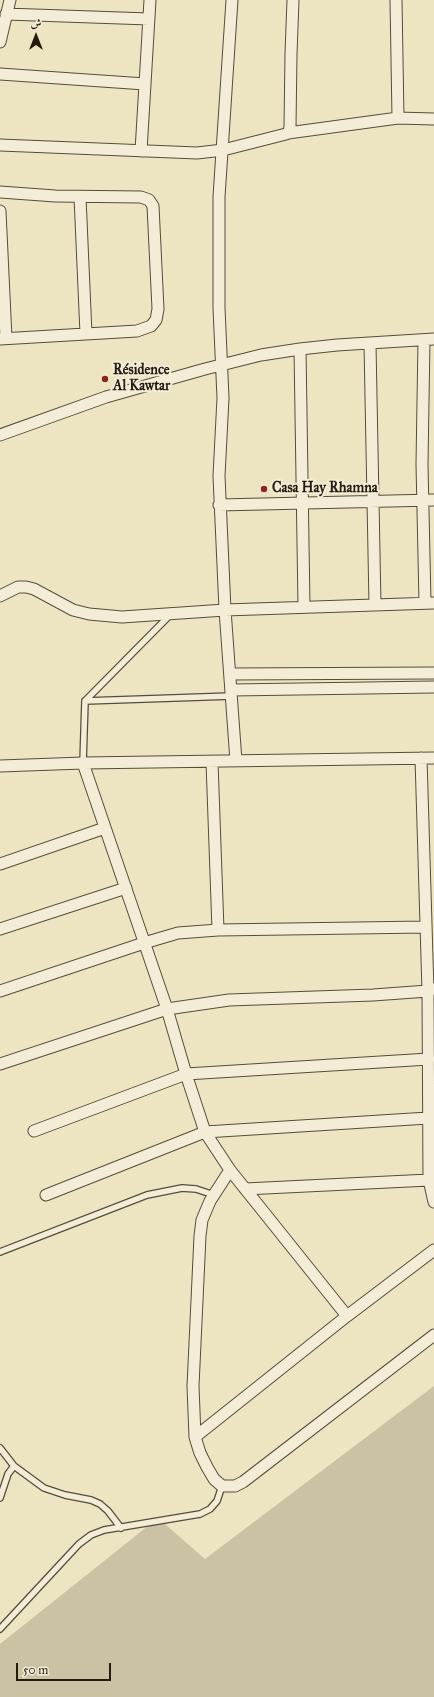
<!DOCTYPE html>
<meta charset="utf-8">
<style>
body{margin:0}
#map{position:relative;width:434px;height:1697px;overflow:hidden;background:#ede4c2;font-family:"IM FELL Great Primer",Amiri,serif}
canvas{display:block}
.north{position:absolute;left:16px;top:16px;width:40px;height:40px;-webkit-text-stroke:3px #f3edd7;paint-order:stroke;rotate:0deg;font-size:11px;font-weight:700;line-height:16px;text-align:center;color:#241a0e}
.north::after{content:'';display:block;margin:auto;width:14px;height:18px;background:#241a0e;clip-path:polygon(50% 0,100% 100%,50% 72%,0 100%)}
.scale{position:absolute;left:16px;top:1663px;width:95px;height:18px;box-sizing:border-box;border:2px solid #241a0e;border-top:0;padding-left:5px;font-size:12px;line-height:14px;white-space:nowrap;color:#241a0e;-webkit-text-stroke:3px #f3edd7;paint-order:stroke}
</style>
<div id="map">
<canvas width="434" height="1697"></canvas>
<div class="north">ش</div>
<div class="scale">50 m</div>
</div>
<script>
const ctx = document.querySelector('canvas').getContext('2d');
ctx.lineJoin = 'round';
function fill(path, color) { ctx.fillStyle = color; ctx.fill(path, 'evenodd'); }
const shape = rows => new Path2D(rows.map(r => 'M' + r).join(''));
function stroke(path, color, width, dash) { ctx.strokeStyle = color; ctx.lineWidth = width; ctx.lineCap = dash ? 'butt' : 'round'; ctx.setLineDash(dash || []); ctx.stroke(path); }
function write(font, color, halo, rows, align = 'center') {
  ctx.font = font + ' "IM FELL Great Primer",serif'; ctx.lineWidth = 4; ctx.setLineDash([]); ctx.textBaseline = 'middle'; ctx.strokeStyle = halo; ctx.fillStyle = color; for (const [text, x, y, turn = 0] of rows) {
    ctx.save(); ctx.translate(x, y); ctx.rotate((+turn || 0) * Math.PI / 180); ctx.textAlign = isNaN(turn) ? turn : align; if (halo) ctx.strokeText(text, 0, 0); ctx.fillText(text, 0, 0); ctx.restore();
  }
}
fill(shape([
 [434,1386,434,1697,0,1697,0,1644,158,1518,205,1559]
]), '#cbc2a3');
const lane = shape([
 [85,701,232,696],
 [83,763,85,701,170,615],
 [0,1252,147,1195,182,1188,196,1189,214,1195],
 [0,1448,14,1466,44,1488,65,1495,91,1500,100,1504,108,1511,121,1528],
 [0,1498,8,1474,14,1466],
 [0,1629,79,1544,91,1535,104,1530,200,1514,210,1509,217,1501,222,1486]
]);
const street = shape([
 [232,0,219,197,219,308,223,398,219,476,225,610,236,761],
 [396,0,398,118],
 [6,14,149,19],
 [0,42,10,0],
 [0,74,145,84],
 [288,133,398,118,434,119],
 [0,145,197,153,223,150,286,134,289,132,290,127,291,54,293,0],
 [141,151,150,0],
 [0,192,55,196,141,197,149,200,153,206,158,309,156,320,151,326,137,331,0,339],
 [80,197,86,334],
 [0,211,6,338],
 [424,340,422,464,425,603],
 [370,344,375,605],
 [300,349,304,607],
 [0,435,106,397,205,369,261,355,300,349,337,345,434,339],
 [219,505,434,500],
 [0,596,18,587,26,587,34,589,73,610,89,614,122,617,225,610,434,603],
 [230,674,434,673],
 [232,690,434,687],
 [421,758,428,991,429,1180,434,1202],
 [212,762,218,930],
 [83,763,167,1009,186,1074,205,1132,230,1170,347,1316],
 [0,766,83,763,434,758],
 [0,864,105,828],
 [0,929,126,888],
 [0,991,144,943,178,933,218,930,425,927],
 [0,1064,167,1009,229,1000,373,995,428,991,433,989],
 [34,1131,186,1074,429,1059],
 [230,1170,210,1201,202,1220,200,1236,193,1386,195,1437,200,1453,207,1467,214,1479,222,1486,235,1486,243,1482,434,1335],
 [245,1189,429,1180],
 [46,1195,205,1132,428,1118],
 [195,1437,347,1316,434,1250]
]);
stroke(lane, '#564c3b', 8);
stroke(street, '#564c3b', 13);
stroke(lane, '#f3edd7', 5.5);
stroke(street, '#f3edd7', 11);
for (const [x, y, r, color] of [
 [105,379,4,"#8f2418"],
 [264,489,4,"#8f2418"]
]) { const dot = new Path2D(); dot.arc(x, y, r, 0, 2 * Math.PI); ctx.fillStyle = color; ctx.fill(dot); stroke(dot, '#f3edd7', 1.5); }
write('bold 14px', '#241a0e', '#f3edd7', [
 ["Résidence",113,371],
 ["Al Kawtar",113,387],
 ["Casa Hay Rhamna",272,489]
], 'left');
</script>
